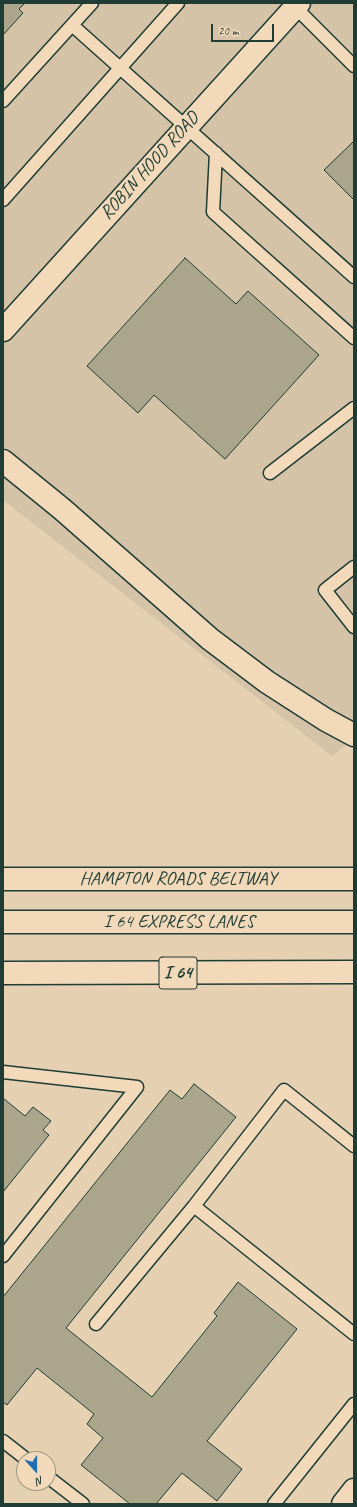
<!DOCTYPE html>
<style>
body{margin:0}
#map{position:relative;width:357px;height:1507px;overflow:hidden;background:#e5d0b1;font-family:Caveat,sans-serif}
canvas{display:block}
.frame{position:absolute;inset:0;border:4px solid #1f3d34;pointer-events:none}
.north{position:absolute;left:16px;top:1451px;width:40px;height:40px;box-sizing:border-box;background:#f2d9b9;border:1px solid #9e9b84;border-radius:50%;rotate:159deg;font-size:11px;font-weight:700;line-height:16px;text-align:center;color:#1f3d34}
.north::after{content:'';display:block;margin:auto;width:14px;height:18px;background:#1f6fb2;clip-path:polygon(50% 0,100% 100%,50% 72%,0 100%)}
.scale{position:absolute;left:211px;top:24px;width:63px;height:18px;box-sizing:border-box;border:2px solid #1f3d34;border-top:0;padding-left:5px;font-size:12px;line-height:14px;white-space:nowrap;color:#1f3d34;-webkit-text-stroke:3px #f2d9b9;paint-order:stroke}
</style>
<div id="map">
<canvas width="357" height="1507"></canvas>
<div class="frame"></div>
<div class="north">N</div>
<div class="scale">20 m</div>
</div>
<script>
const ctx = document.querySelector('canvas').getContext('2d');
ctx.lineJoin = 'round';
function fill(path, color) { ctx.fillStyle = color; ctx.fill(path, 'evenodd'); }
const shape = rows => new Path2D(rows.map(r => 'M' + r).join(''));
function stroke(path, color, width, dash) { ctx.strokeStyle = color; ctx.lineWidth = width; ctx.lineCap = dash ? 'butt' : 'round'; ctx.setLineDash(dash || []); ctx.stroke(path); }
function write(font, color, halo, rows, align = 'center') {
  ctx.font = font + ' Caveat,sans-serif'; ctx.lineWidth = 4; ctx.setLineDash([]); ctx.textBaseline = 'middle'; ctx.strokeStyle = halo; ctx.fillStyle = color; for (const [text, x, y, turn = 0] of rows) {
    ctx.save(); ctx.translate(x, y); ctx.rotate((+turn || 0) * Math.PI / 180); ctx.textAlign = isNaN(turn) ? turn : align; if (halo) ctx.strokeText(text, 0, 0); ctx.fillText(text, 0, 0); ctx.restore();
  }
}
fill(shape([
 [3,3,354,3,354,739,332,756,3,500]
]), '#d4c3a6');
const building = shape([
 [3,3,25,3,19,9,23,13,3,35,3,3],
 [354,141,354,200,324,170,354,141],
 [185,258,236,304,248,291,319,355,225,459,154,395,138,413,87,366,185,258],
 [194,1084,236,1117,66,1328,152,1397,217,1316,214,1313,238,1282,297,1329,207,1441,242,1469,217,1501,182,1473,156,1504,130,1504,81,1465,103,1438,87,1424,94,1414,37,1368,7,1405,3,1402,3,1297,170,1090,182,1099,194,1084],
 [3,1098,25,1116,33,1107,51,1121,43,1130,49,1135,3,1192,3,1098]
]);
fill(building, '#aba58b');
stroke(building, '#1f3d34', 1);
const lane = shape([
 [92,3,72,25,354,277],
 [295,7,354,66],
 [3,101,72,25],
 [216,153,213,212,354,338],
 [3,200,178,3],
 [270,473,354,408],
 [354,567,325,590,354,627],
 [3,1072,137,1087,3,1256],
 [194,1206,284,1090,354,1146],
 [96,1324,194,1206,354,1334],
 [3,1441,26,1459],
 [48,1477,83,1504],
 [274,1504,354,1404]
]);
const street = shape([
 [343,1504,354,1490]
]);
const secondary = shape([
 [3,330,299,3]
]);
const highway = shape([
 [3,461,62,509,210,639,267,682,326,720,354,735],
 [3,879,354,879],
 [3,922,354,922],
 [3,973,354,972]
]);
stroke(lane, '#1f3d34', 15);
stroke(street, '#1f3d34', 25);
stroke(secondary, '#1f3d34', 25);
stroke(highway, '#1f3d34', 25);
stroke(lane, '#f2d9b9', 12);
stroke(street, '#f2d9b9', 22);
stroke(secondary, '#f2d9b9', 22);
stroke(highway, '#f2d9b9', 22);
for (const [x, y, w] of [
 [178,973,38]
]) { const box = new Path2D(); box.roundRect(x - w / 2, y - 16, w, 32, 3); ctx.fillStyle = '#f2d9b9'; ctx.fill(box); stroke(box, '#1f3d34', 1); }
write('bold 18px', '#1f3d34', null, [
 ["I 64",178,973]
]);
write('19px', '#1f3d34', '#f2d9b9', [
 ["ROBIN HOOD ROAD",150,166,-48],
 ["HAMPTON ROADS BELTWAY",178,879],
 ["I 64 EXPRESS LANES",179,922]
]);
</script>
